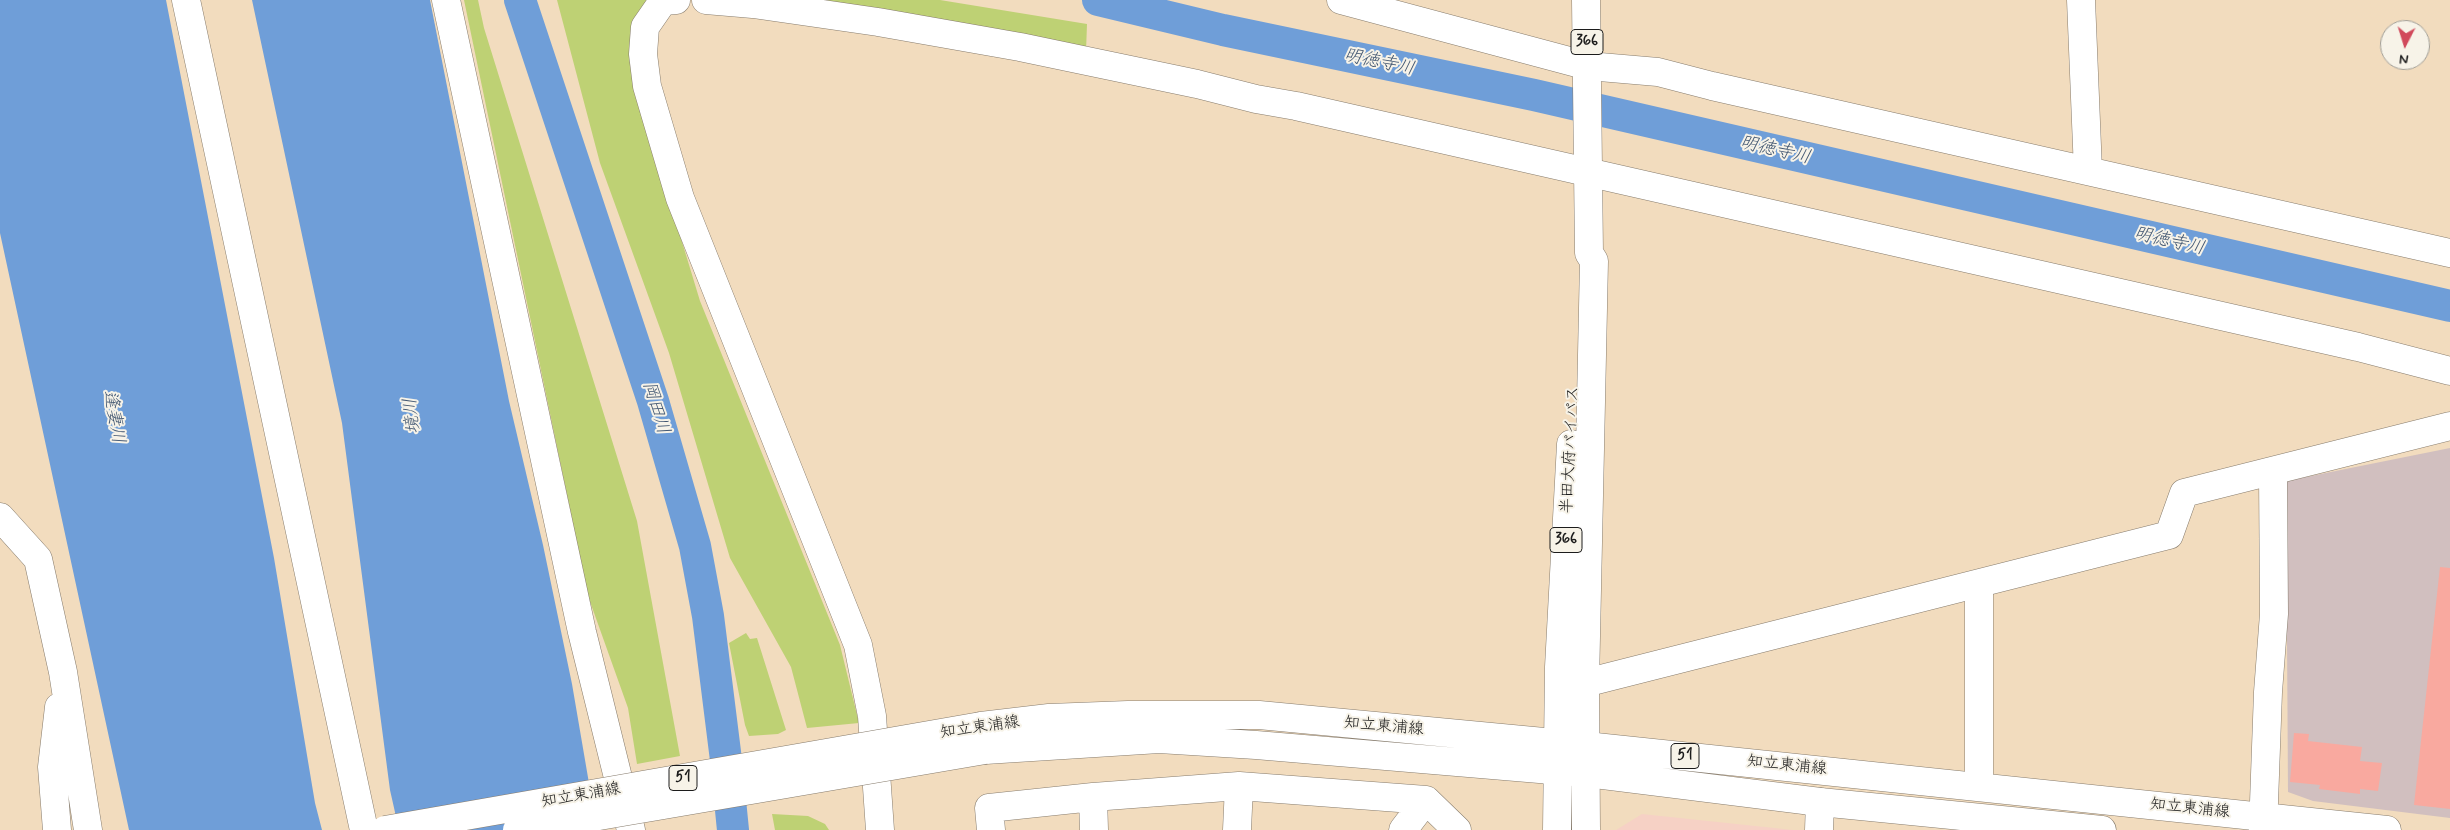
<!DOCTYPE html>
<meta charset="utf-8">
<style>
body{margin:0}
#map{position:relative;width:2450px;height:830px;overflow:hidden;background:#f2dcbe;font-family:Mynerve,sans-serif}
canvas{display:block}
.north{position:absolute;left:2380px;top:20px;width:50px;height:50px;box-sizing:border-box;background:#f7f3e8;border:1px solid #9f9d96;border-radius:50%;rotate:185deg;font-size:14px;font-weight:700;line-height:20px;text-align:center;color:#1c1c1c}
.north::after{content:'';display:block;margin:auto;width:18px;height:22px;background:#d1495b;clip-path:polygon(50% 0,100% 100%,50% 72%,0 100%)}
</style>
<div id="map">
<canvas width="2450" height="830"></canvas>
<div class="north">N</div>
</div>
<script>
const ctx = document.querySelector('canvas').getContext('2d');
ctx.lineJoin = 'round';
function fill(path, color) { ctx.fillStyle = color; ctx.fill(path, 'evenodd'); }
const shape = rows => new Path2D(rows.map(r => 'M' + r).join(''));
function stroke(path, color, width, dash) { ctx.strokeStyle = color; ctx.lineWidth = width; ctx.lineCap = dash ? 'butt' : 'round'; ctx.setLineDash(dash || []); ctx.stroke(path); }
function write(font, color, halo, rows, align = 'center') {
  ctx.font = font + ' Mynerve,"Klee One",sans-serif'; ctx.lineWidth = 4; ctx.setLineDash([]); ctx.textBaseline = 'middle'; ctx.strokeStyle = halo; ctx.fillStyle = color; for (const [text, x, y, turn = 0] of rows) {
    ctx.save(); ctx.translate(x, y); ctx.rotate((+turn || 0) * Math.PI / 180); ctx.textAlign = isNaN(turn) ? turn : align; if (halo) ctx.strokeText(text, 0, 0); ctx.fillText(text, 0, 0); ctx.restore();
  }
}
fill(shape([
 [1642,814,1793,830,1616,830]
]), '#f6d1c5');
fill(shape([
 [2450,448,2450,818,2313,801,2288,792,2286,481]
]), '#d1bfbf');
fill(shape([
 [464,0,478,0,484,28,637,521,680,756,637,764,628,708,588,596],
 [557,0,676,0,645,27,655,153,700,301,840,645,859,723,807,728,791,667,730,558,669,353,600,163],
 [706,0,940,0,1087,24,1086,52],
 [746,633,750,639,757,638,786,730,778,734,749,736,745,725,729,643],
 [772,814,808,816,825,824,829,830,775,830]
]), '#bed174');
fill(shape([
 [0,0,166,0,274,558,315,803,322,830,129,830,0,233],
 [252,0,430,0,509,401,543,545,572,684,597,830,399,830,390,790,342,423]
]), '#6f9ed8');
stroke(shape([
 [520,0,653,401,695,546,708,616,726,760,733,830],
 [1098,0,1223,30,1534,95,2450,306]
]), '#6f9ed8', 32);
fill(shape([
 [2440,567,2450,568,2450,809,2414,805],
 [2294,733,2309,734,2308,741,2362,747,2360,761,2382,763,2378,791,2360,789,2360,794,2319,789,2320,785,2290,782]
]), '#f9a99f');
const minor = shape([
 [186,0,364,830],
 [446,0,582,632,631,830],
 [676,0,663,1,645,27,643,54,647,86,680,198,858,645,872,716,880,830],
 [706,0,753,4,878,22,1020,47,1197,84,1256,99,1296,106,2358,347,2450,371],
 [1341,0,1588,66,1658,72,1712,86,2450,253],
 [2081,0,2088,171],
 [0,517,38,559,63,672,88,830],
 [1585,683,2169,535,2184,493,2450,426],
 [1979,786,1979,584],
 [1093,797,1094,830],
 [57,830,52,767,59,707],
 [991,830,989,808,1093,797,1239,786,1426,800,1457,830],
 [1237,830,1239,786],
 [1403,830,1426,800],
 [1819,830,1820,802],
 [2263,830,2268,692,2274,614,2273,472]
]);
const major = shape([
 [981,726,1049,718,1128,715,1259,715,1586,746,2387,830],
 [985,750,1159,739,1256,745,1587,773,1820,802,2102,830]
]);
const highway = shape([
 [1586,0,1589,253,1594,261,1585,683,1586,830],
 [1557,830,1559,667,1571,444]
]);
stroke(minor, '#877c6d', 29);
stroke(major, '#877c6d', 29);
stroke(highway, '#877c6d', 29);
stroke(minor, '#fff', 28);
stroke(major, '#fff', 28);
stroke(highway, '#fff', 28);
const majorBridge = shape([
 [385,830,981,726],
 [517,830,985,750]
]);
stroke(majorBridge, '#877c6d', 29, []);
stroke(majorBridge, '#fff', 28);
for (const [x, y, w] of [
 [1587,42,32],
 [1566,540,32],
 [1685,756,28],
 [683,778,28]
]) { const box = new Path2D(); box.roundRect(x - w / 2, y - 12.5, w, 25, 4); ctx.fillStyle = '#f7f3e8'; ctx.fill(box); stroke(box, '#1c1c1c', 1); }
write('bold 15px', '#1c1c1c', null, [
 ["366",1587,42],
 ["366",1566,540],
 ["51",1685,756],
 ["51",683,778]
]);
write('16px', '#1c1c1c', '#f7f3e8', [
 ["半田大府パイパス",1571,450,-87],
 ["知立東浦線",1384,727,5],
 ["知立東浦線",980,728,-8],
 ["知立東浦線",1787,766,6],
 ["知立東浦線",581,796,-10],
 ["知立東浦線",2190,809,6]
]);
write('italic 18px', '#415671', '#f7f3e8', [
 ["明徳寺川",1379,63,12],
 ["明徳寺川",1775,151,13],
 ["明徳寺川",2169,242,13],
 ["岡田川",655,408,73],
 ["境川",413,416,-96],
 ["逢妻川",113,417,80]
]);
</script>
